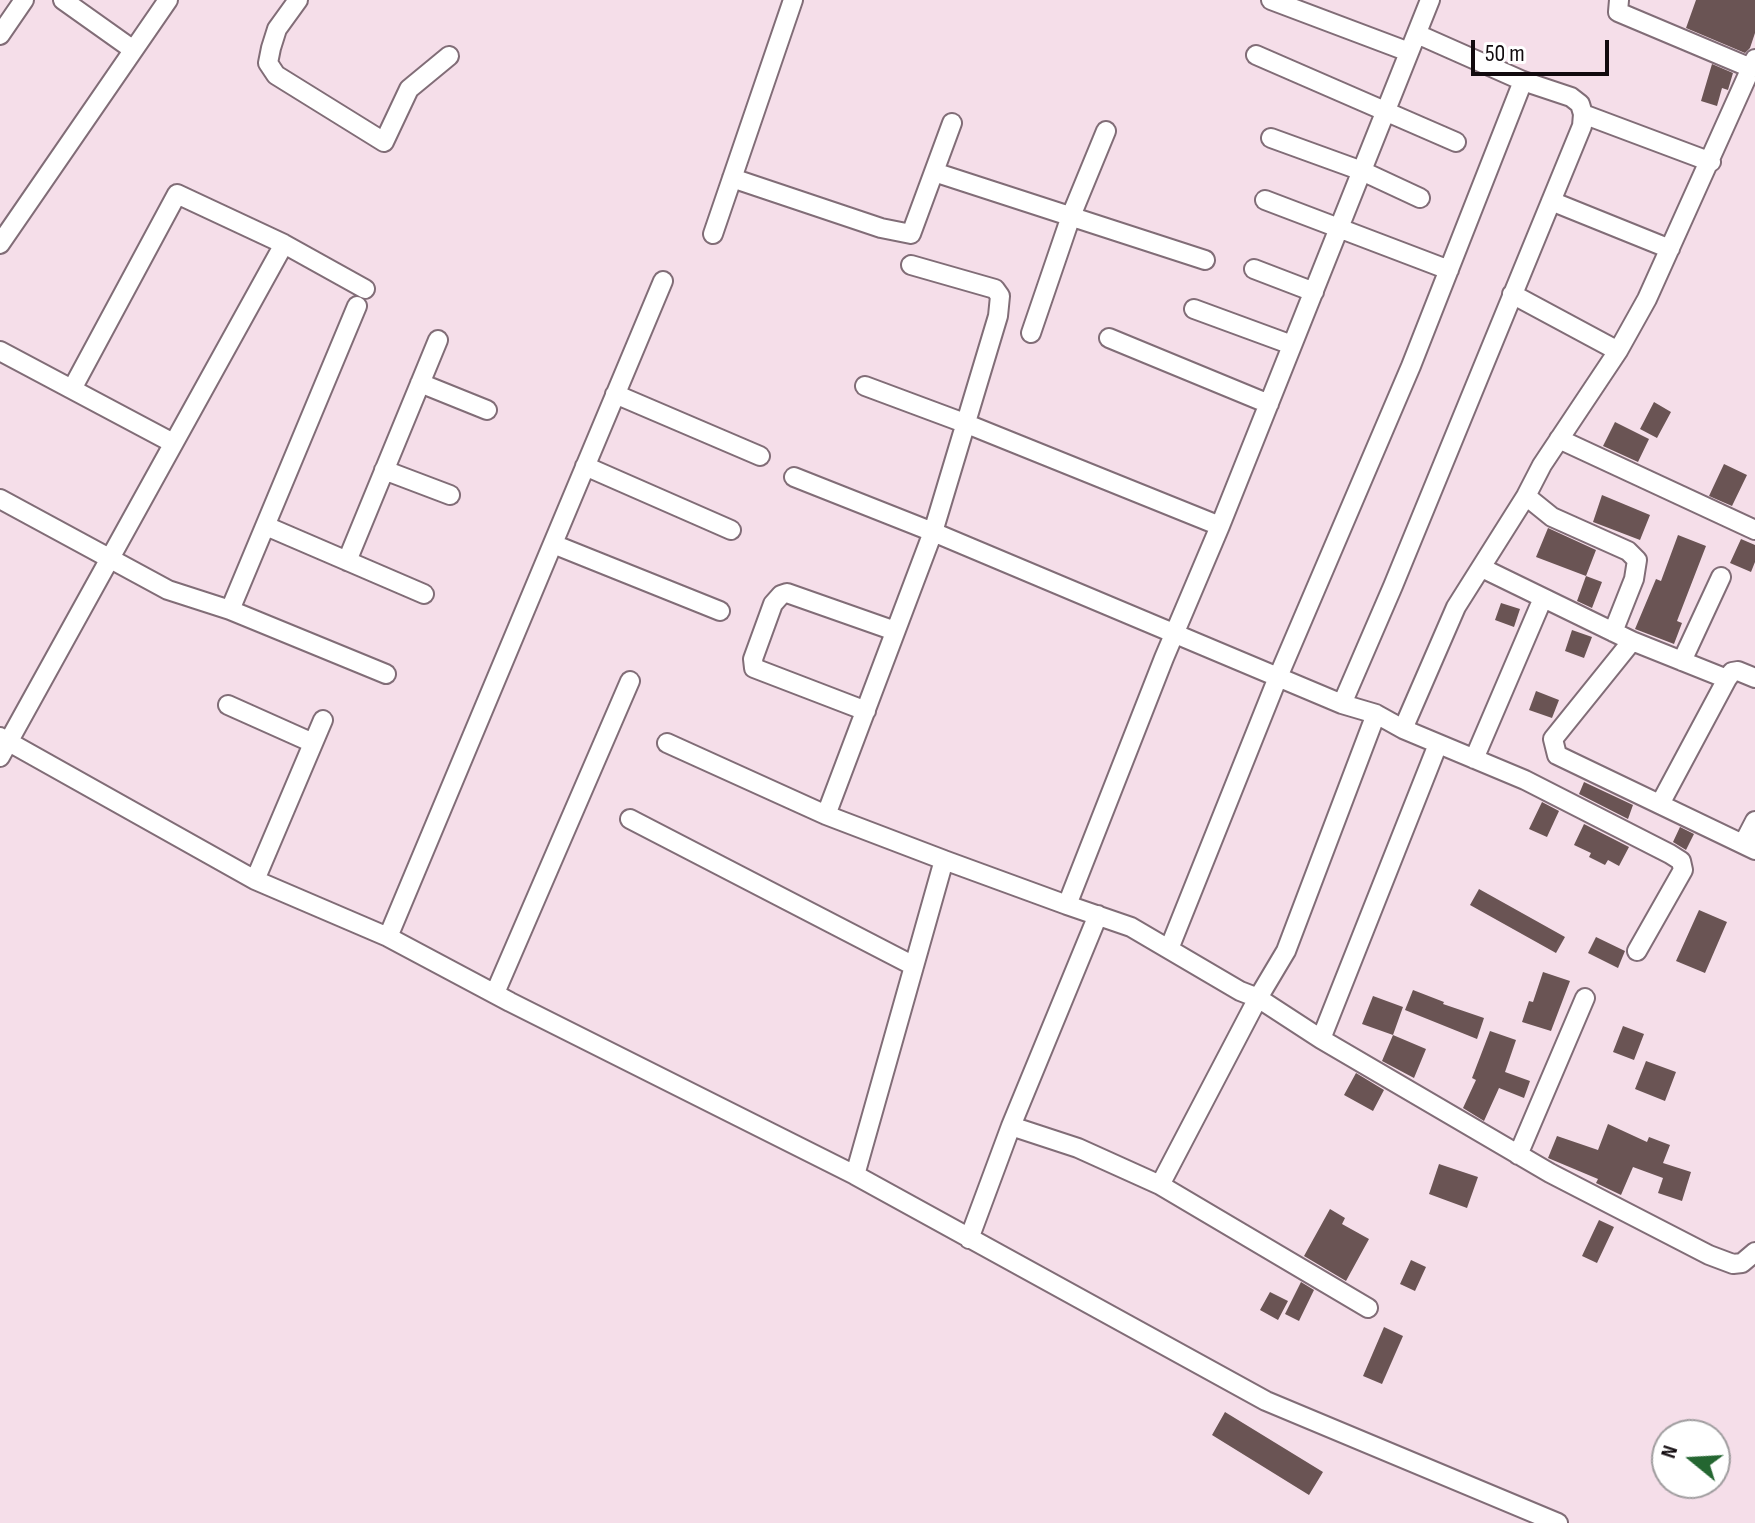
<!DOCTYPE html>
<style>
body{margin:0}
#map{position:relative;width:1755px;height:1523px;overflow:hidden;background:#f5dee9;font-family:"Sofia Sans Condensed",sans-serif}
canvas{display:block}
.north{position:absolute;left:1651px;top:1419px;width:80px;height:80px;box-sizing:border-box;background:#fff;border:2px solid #a09d9f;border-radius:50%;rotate:288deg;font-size:22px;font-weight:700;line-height:32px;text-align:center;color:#110a0e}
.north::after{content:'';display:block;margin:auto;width:28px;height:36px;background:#246631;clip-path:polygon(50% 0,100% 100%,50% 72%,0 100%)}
.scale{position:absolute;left:1471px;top:40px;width:138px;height:36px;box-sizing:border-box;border:4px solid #110a0e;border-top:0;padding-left:10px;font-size:24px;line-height:28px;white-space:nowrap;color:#110a0e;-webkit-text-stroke:6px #fff;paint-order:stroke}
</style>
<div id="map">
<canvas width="1755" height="1523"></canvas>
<div class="north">N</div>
<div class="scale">50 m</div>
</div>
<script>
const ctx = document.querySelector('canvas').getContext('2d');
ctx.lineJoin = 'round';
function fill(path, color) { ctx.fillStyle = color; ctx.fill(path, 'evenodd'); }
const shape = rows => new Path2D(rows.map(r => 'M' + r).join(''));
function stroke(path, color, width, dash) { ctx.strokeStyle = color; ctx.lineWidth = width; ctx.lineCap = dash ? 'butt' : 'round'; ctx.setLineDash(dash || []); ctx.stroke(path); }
fill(shape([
 [1696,0,1755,0,1755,33,1750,48,1745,53,1686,28],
 [1712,64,1733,73,1728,90,1722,88,1717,106,1701,101],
 [1654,402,1671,412,1657,438,1640,429],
 [1615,422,1649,439,1638,462,1603,446],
 [1724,464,1747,475,1732,506,1709,496],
 [1602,495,1650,515,1640,540,1593,522],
 [1548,528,1596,550,1586,576,1536,557],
 [1678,535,1706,546,1677,621,1682,623,1674,644,1635,629,1656,579,1661,581],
 [1741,539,1755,545,1755,562,1751,572,1730,563],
 [1586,576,1602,582,1592,608,1577,601],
 [1501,603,1520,609,1514,627,1495,620],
 [1572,630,1592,637,1584,658,1565,651],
 [1536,691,1559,700,1552,718,1529,710],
 [1584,782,1633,805,1628,819,1579,794],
 [1542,802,1559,811,1547,837,1529,829],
 [1584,824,1629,847,1619,866,1608,860,1605,865,1589,857,1591,853,1574,845],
 [1680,827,1694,834,1686,850,1673,842],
 [1479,889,1565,937,1556,953,1470,905],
 [1699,910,1727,922,1705,973,1676,961],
 [1596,937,1625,951,1618,968,1588,953],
 [1543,972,1570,981,1551,1031,1522,1022,1529,1001,1533,1002],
 [1413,990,1444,1002,1443,1004,1484,1018,1477,1039,1405,1010],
 [1373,996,1403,1007,1393,1035,1426,1049,1414,1078,1382,1061,1393,1035,1362,1024],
 [1623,1026,1644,1034,1634,1060,1613,1052],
 [1490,1031,1516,1040,1505,1072,1530,1081,1524,1098,1499,1088,1484,1121,1463,1108,1476,1080,1472,1078],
 [1646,1061,1676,1072,1665,1101,1635,1089],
 [1356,1073,1384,1090,1373,1111,1344,1095],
 [1608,1124,1647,1142,1649,1137,1670,1145,1663,1163,1691,1172,1682,1201,1658,1193,1663,1178,1633,1167,1621,1195,1596,1183,1598,1179,1548,1158,1557,1136,1598,1150],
 [1439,1164,1478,1177,1467,1208,1429,1194],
 [1330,1209,1345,1218,1342,1224,1369,1239,1346,1281,1304,1256],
 [1599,1220,1614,1227,1597,1263,1582,1256],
 [1411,1260,1426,1267,1415,1291,1400,1284],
 [1301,1282,1314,1290,1299,1321,1285,1314],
 [1270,1292,1288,1301,1278,1320,1260,1310],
 [1384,1327,1403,1336,1382,1384,1363,1376],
 [1225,1412,1323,1472,1309,1495,1212,1435]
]), '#6a5454');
const minor = shape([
 [63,0,132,49],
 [298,0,277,29,271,48,268,63,276,75,384,142,409,89,449,56],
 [1271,0,1409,52],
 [1619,0,1618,12,1751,68],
 [0,35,24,0],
 [1256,55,1456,142],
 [1583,114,1711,162],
 [1271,138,1362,171,1420,198],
 [934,172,1205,260],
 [732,178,881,228,911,234,952,123],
 [1265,200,1449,270],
 [1551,201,1670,249],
 [713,234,793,0],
 [0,244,168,0],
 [1254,269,1314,292],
 [1512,294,1618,351],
 [1194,309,1292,345],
 [1031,333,1071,216,1106,131],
 [1109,338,1269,404],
 [0,351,173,443],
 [420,383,487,410],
 [865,386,967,424,1220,526],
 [72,389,177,194,284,244,365,289],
 [615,394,760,456],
 [1559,439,1755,530],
 [585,466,731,530],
 [384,470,450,495],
 [794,477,933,532,1342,704,1376,714,1403,729,1525,780,1670,854,1681,861,1683,870,1637,951],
 [1526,496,1552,517,1628,551,1637,560,1634,579,1613,632],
 [0,499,168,590,230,610,357,306],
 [266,526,424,594],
 [553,544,720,611],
 [347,561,438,340],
 [1482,568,1632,641,1727,679],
 [230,610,386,674],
 [1632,641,1553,739,1557,755,1755,850],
 [1682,661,1721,577],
 [1342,704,1393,586,1582,126,1583,114,1580,104,1571,97,1523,81,1417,34],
 [228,705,313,743],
 [866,711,754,668,753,659,773,604,781,595,787,593,895,631],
 [1403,729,1456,607,1526,496,1542,465,1618,351,1647,299,1755,59],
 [0,737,255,880,388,937,510,1002,855,1175,944,860,1067,905,1164,658,1220,526,1430,0],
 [667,743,826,815,944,860],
 [0,757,284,244],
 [1474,759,1543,598],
 [1660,804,1727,679,1732,672,1738,671,1755,678],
 [826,815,933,532,998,316,1000,296,995,289,911,265],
 [630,819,914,966],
 [1743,844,1755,821],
 [255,880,323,720],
 [1067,905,1131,927,1240,991,1258,998,1321,1039,1550,1173,1709,1255,1733,1264,1742,1263,1755,1252],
 [388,937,663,281],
 [1169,949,1278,677,1411,366,1523,81],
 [495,993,630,681],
 [1321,1039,1438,744],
 [1011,1126,1078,1148,1160,1185,1368,1308],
 [1518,1155,1585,998],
 [855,1175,1266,1401,1558,1523],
 [1160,1185,1258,998,1286,951,1376,714],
 [969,1239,1011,1126,1098,915]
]);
stroke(minor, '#816d77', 22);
stroke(minor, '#fff', 18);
</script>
